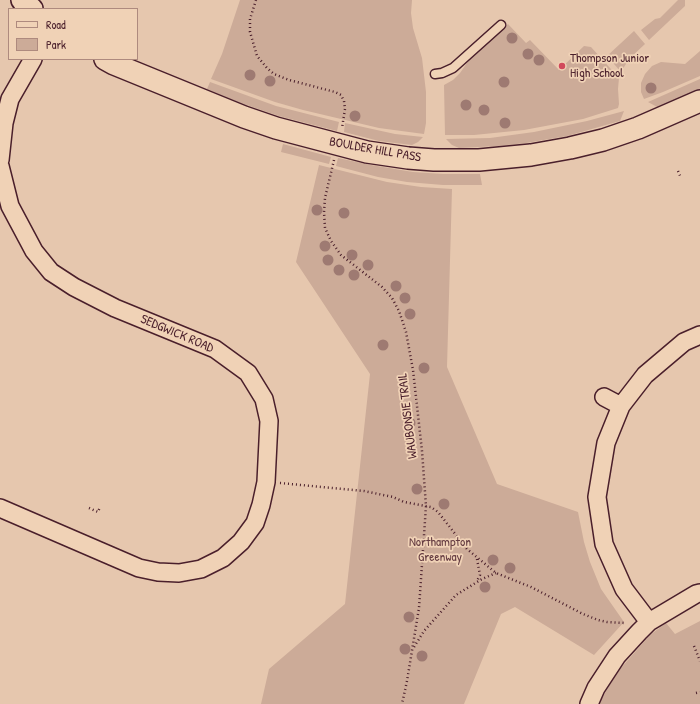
<!DOCTYPE html>
<style>
body{margin:0}
#map{position:relative;width:700px;height:704px;overflow:hidden;background:#e6c7ae;font-family:"Patrick Hand",sans-serif}
canvas{display:block}
.legend{position:absolute;left:8px;top:8px;width:130px;height:52px;box-sizing:border-box;background:#f0d2b6;border:1px solid #ae8a7e;margin:0;padding:5px 7px;list-style:none;font-size:12px;color:#4a1f2b}
.legend li{display:flex;align-items:center;gap:8px;height:20px}
.legend b{width:20px;border:1px solid #ae8a7e}
</style>
<div id="map">
<canvas width="700" height="704"></canvas>
<ul class="legend">
<li><b style="height:5px;background:#f0d2b6"></b>Road</li>
<li><b style="height:11px;background:#ccab98"></b>Park</li>
</ul>
</div>
<script>
const ctx = document.querySelector('canvas').getContext('2d');
ctx.lineJoin = 'round';
function fill(path, color) { ctx.fillStyle = color; ctx.fill(path, 'evenodd'); }
const shape = rows => new Path2D(rows.map(r => 'M' + r).join(''));
function stroke(path, color, width, dash) { ctx.strokeStyle = color; ctx.lineWidth = width; ctx.lineCap = dash ? 'butt' : 'round'; ctx.setLineDash(dash || []); ctx.stroke(path); }
function write(font, color, halo, rows, align = 'center') {
  ctx.font = font + ' "Patrick Hand",sans-serif'; ctx.lineWidth = 3.5; ctx.setLineDash([]); ctx.textBaseline = 'middle'; ctx.strokeStyle = halo; ctx.fillStyle = color; for (const [text, x, y, turn = 0] of rows) {
    ctx.save(); ctx.translate(x, y); ctx.rotate((+turn || 0) * Math.PI / 180); ctx.textAlign = isNaN(turn) ? turn : align; if (halo) ctx.strokeText(text, 0, 0); ctx.fillText(text, 0, 0); ctx.restore();
  }
}
fill(shape([
 [240,0,412,0,411,13,413,28,422,58,426,92,426,123,424,134,379,128,303,110,275,102,211,79,222,54],
 [678,0,685,0,685,6,649,40,641,30,655,19,660,18],
 [508,24,526,43,530,40,559,70,584,46,591,47,619,78,618,89,619,104,618,108,583,119,524,130,474,135,445,135,444,85,453,80,460,73,467,63,473,56],
 [634,31,645,44,629,59,621,72,607,56],
 [700,51,700,76,663,92,644,99,641,92,641,83,645,74,652,66,661,62,685,64],
 [700,79,700,90,659,108,648,102],
 [210,82,276,106,339,122,337,131,279,116,238,102,207,89],
 [624,111,620,121,567,136,526,143,498,146,459,148,452,145,446,139,490,138,534,132,587,121],
 [345,123,395,134,423,137,418,142,412,145,379,141,344,132],
 [283,144,331,157,329,164,281,152],
 [338,158,371,165,413,172,443,174,480,174,482,185,443,185,407,182,378,177,336,166],
 [319,165,387,182,421,187,452,189,447,367,497,484,578,512,584,542,590,562,601,589,624,622,594,655,515,607,501,614,464,704,261,704,269,669,345,604,370,374,296,262],
 [700,621,700,704,599,704,609,686,621,668,650,635,666,623,675,634]
]), '#ccab98');
const service = shape([
 [435,74,442,73,453,68,501,25]
]);
const minor = shape([
 [0,160,4,123,10,99,33,59],
 [0,166,10,206,34,251,51,272,74,287,115,308,215,349,248,373,264,399,269,421,266,482,261,505,255,523,241,542,223,558,201,569,179,573,158,572,139,568,0,508],
 [604,397,621,406],
 [649,622,624,589,604,544,597,497,606,443,621,406,645,375,684,342,700,335],
 [589,704,596,688,617,656,639,632,649,622,696,594,700,593]
]);
const tertiary = shape([
 [22,0,32,9],
 [105,59,114,64,244,117,276,128,367,152,408,158,434,160,479,160,531,155,570,148,603,140,638,128,700,101]
]);
stroke(service, '#4a1f2b', 11);
stroke(minor, '#4a1f2b', 20);
stroke(tertiary, '#4a1f2b', 24);
stroke(shape([
 [256,0,250,19,250,32,257,56,267,68,274,74,289,80,335,92,341,95,344,101,345,109,342,128],
 [334,160,325,198,324,212,325,228,331,241,341,255,382,287,392,298,399,311,406,332,413,370,422,451,426,506,419,608,407,681,402,704],
 [678,171,681,178],
 [280,483,364,491,393,497,404,502,431,507,438,512,467,549,496,573,531,587,583,614,598,620,607,622,625,623],
 [89,508,98,512,100,507],
 [477,559,480,575,477,581],
 [694,646,700,661],
 [414,647,424,631,456,595,482,579,496,573],
 [696,693,700,692]
]), '#4a1f2b', 2.5, [1, 3]);
stroke(service, '#f0d2b6', 8);
stroke(minor, '#f0d2b6', 17);
stroke(tertiary, '#f0d2b6', 21);
ctx.fillStyle = '#9e7a72';
for (const [x, y] of [
 [512,38],
 [528,54],
 [539,60],
 [250,75],
 [270,81],
 [504,82],
 [651,88],
 [466,105],
 [484,110],
 [355,116],
 [505,123],
 [317,210],
 [344,213],
 [325,246],
 [352,255],
 [328,260],
 [368,265],
 [339,270],
 [354,275],
 [396,286],
 [405,298],
 [410,314],
 [383,345],
 [424,368],
 [410,423],
 [417,489],
 [444,504],
 [493,560],
 [510,568],
 [485,587],
 [409,617],
 [405,649],
 [422,656]
]) { ctx.beginPath(); ctx.arc(x, y, 5.5, 0, 2 * Math.PI); ctx.fill(); }
for (const [x, y, r, color] of [
 [562,66,4,"#d1495b"]
]) { const dot = new Path2D(); dot.arc(x, y, r, 0, 2 * Math.PI); ctx.fillStyle = color; ctx.fill(dot); stroke(dot, '#f0d2b6', 1.5); }
write('13px', '#4a1f2b', '#f0d2b6', [
 ["Thompson Junior",570,59],
 ["High School",570,74]
], 'left');
write('13px', '#4a1f2b', '#f0d2b6', [
 ["BOULDER HILL PASS",375,150,10],
 ["SEDGWICK ROAD",177,334,23],
 ["WAUBONSIE TRAIL",408,416,-97]
]);
write('13px', '#643b41', '#f0d2b6', [
 ["Northampton",440,543],
 ["Greenway",440,558]
]);
</script>
